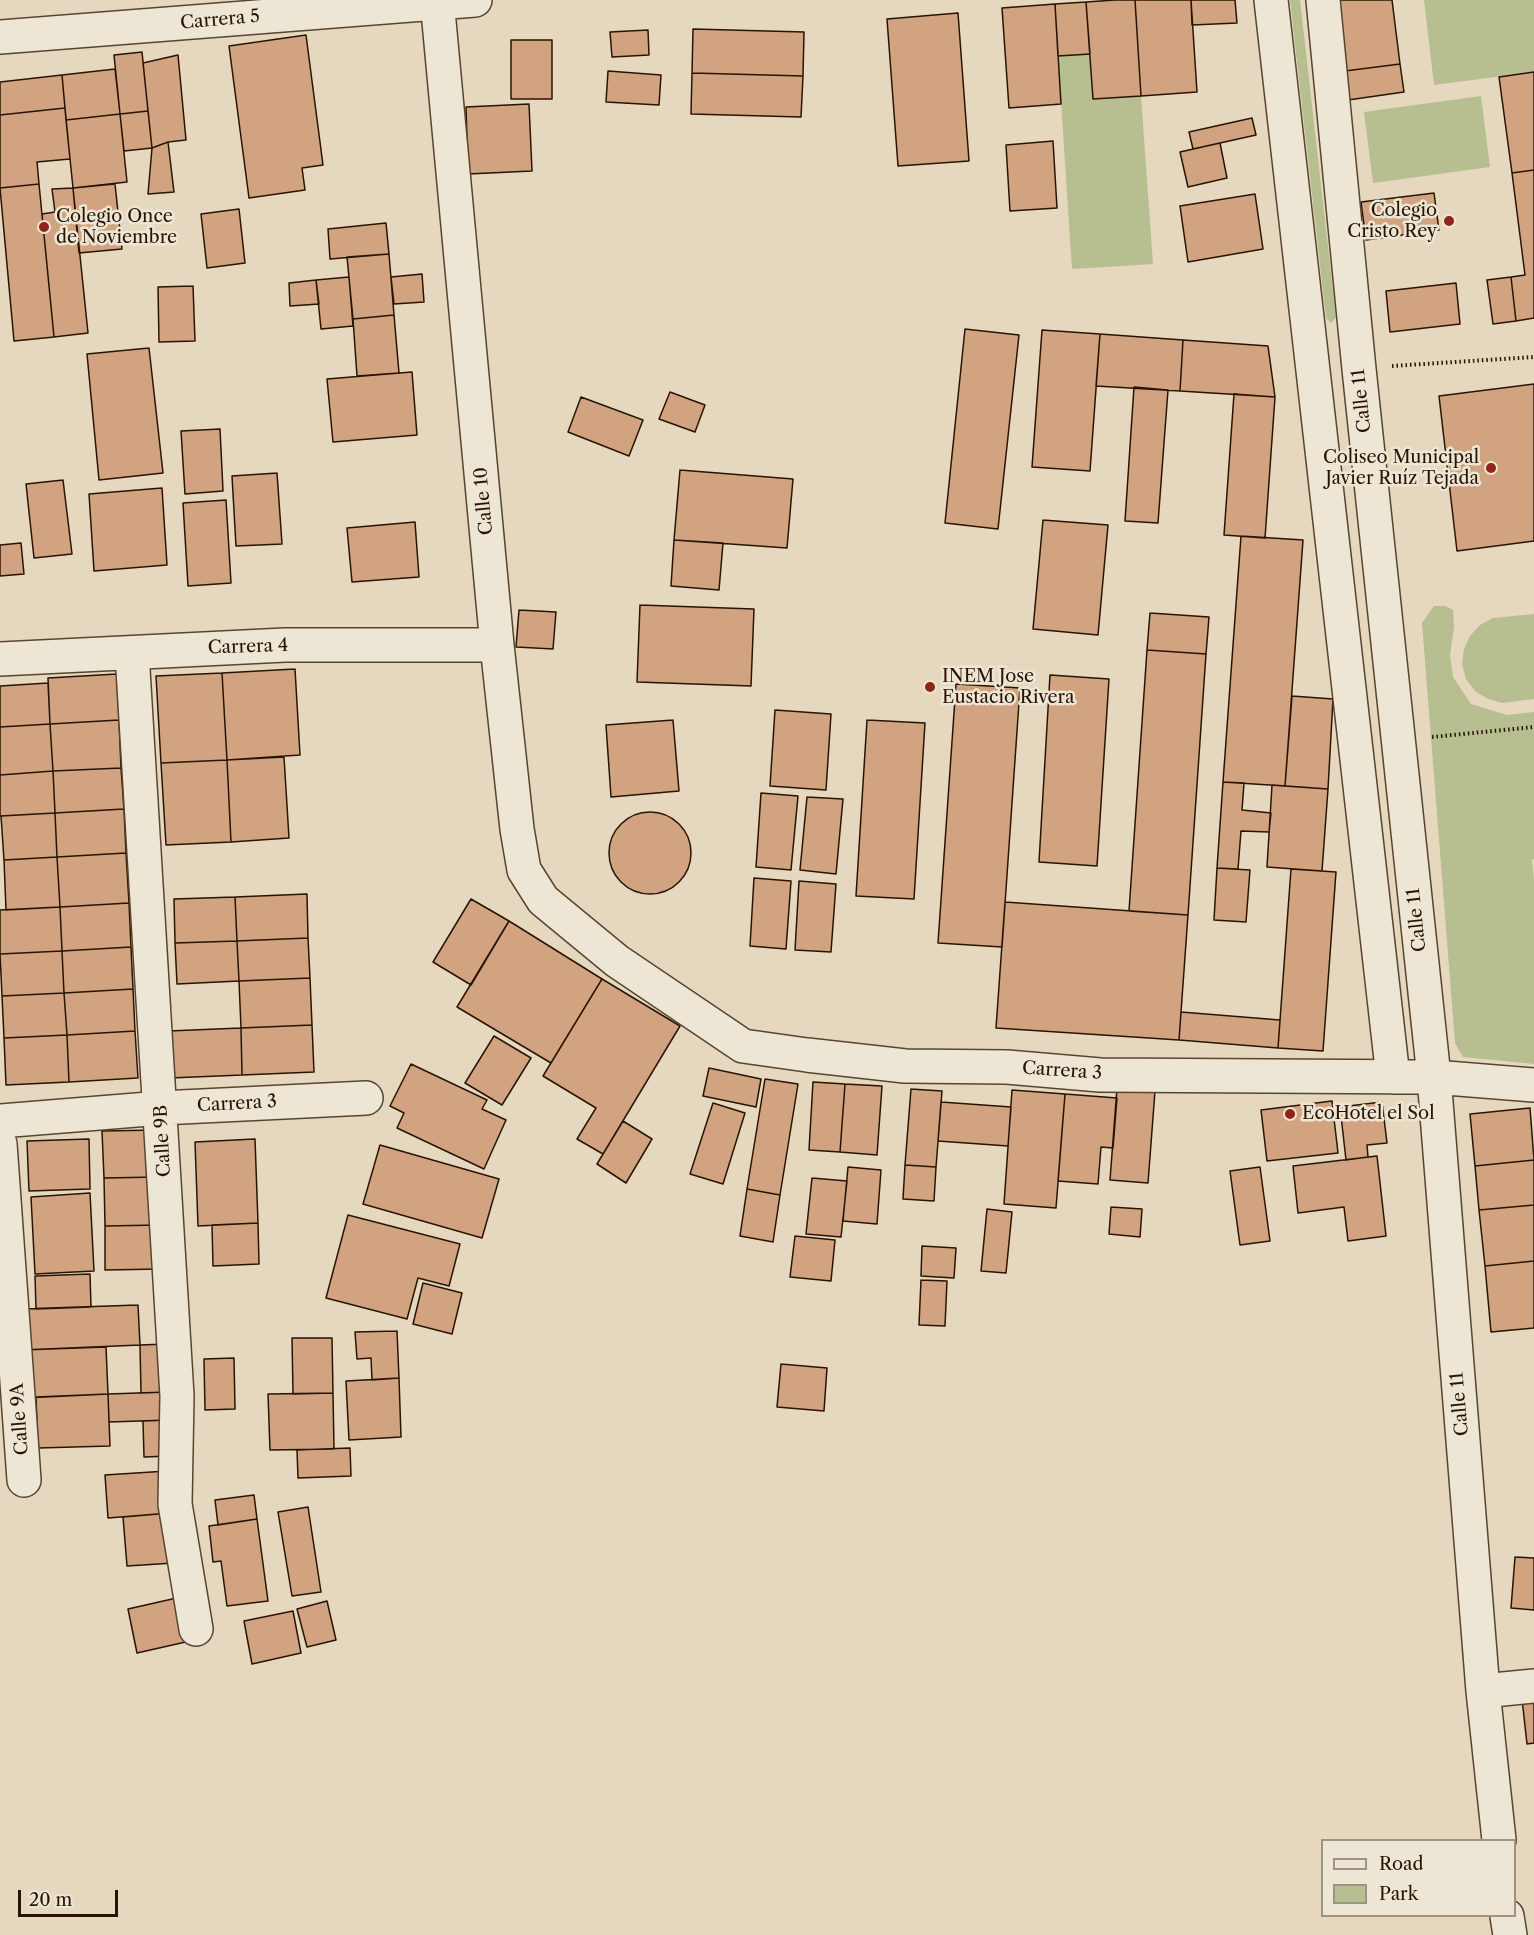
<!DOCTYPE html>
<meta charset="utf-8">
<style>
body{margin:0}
#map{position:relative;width:1534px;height:1935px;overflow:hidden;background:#e5d8be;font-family:"Libre Caslon Text",serif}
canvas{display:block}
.legend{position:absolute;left:1321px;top:1839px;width:195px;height:78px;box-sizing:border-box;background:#eee6d5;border:2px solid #9f9281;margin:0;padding:8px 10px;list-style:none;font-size:18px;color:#291402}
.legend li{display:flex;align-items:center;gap:12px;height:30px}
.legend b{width:30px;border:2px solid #9f9281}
.scale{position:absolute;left:18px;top:1890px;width:100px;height:27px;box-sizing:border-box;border:3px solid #291402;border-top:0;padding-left:8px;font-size:18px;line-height:21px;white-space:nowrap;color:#291402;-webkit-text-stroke:4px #eee6d5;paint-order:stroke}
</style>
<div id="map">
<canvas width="1534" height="1935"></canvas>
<ul class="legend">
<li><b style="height:8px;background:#eee6d5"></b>Road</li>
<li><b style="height:16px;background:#b7be90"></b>Park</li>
</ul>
<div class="scale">20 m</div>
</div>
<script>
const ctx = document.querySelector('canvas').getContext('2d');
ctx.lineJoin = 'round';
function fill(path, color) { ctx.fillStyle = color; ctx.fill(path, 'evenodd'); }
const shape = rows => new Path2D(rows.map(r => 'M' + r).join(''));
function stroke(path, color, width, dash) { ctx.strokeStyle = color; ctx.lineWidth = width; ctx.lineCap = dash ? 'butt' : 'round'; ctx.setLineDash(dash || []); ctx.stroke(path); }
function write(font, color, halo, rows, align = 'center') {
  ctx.font = font + ' "Libre Caslon Text",serif'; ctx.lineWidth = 5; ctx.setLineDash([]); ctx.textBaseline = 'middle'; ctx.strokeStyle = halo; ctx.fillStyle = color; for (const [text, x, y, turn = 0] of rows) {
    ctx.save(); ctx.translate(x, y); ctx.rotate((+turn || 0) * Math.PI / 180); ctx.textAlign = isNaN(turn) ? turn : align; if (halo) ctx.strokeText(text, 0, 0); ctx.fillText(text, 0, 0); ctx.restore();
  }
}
fill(shape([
 [1290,0,1300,0,1336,317,1331,323,1326,318],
 [1424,0,1534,0,1534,72,1434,85],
 [1090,54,1141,96,1153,264,1072,269,1058,56],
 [1481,96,1490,167,1373,183,1364,112],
 [1434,606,1445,606,1453,610,1454,627,1450,655,1453,677,1471,704,1507,715,1534,712,1534,859,1532,860,1534,881,1534,1064,1463,1057,1455,1043,1422,623],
 [1534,614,1534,699,1502,703,1488,699,1475,691,1466,679,1462,664,1464,649,1470,636,1480,625,1493,618]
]), '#b7be90');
const building = shape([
 [1115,0,1135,0,1141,96,1093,99,1086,2,1115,0],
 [1135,0,1191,0,1197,92,1141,96,1135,0],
 [1191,0,1235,0,1237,23,1192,25,1191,0],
 [1336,0,1392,0,1400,64,1345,71,1336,0],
 [1086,2,1090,54,1058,56,1055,4,1086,2],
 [1055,4,1061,104,1009,108,1002,8,1055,4],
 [958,13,969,161,898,166,887,19,958,13],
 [693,29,804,32,803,76,692,73,693,29],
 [648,30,649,55,612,57,610,32,648,30],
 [306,35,323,165,302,168,305,190,249,198,229,46,306,35],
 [511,40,552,40,552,99,511,99,511,40],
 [142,52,148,111,120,114,114,55,142,52],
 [178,55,186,140,168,142,152,148,143,63,178,55],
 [1400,64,1404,92,1348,100,1345,71,1400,64],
 [115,69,120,114,66,120,62,75,115,69],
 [608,71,661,75,659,105,606,102,608,71],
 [1534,72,1534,170,1512,173,1499,77,1534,72],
 [692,73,803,76,801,117,691,114,692,73],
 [62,75,65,108,0,115,0,82,62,75],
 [529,104,532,171,468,174,466,107,529,104],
 [65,108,70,159,37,162,39,184,0,188,0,115,65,108],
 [148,111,152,148,124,151,120,114,148,111],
 [120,114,127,182,73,188,66,120,120,114],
 [1252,118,1256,135,1193,149,1189,132,1252,118],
 [1053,141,1057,208,1010,211,1006,145,1053,141],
 [168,142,174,192,148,194,152,148,168,142],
 [1220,143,1227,178,1188,187,1180,152,1220,143],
 [1534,170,1534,318,1516,321,1511,277,1525,275,1512,173,1534,170],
 [39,184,54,337,14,341,0,188,39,184],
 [115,184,122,249,79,253,73,188,115,184],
 [73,188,88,333,54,337,42,214,55,212,52,189,73,188],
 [1434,193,1439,230,1366,240,1361,202,1434,193],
 [1255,194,1263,249,1188,262,1180,206,1255,194],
 [239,209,245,263,207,268,201,214,239,209],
 [386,223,389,254,330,259,328,229,386,223],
 [389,254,394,315,353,319,347,257,389,254],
 [422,274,424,302,394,304,391,277,422,274],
 [349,277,353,326,321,329,316,280,349,277],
 [1511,277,1516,321,1493,324,1487,280,1511,277],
 [316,280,319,304,290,306,289,283,316,280],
 [1456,283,1460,324,1390,332,1386,291,1456,283],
 [193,286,195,341,159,342,158,287,193,286],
 [394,315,399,373,357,376,353,319,394,315],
 [965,329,1019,335,998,529,945,523,965,329],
 [1042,330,1100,334,1090,471,1032,467,1042,330],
 [1100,334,1183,340,1180,391,1096,386,1100,334],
 [1183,340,1268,346,1275,397,1180,391,1183,340],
 [149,348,163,473,99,480,87,354,149,348],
 [412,372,417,435,333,442,327,379,412,372],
 [1534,384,1534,541,1457,551,1439,396,1534,384],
 [1134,387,1168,390,1158,523,1125,521,1134,387],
 [670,392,705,405,695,432,659,419,670,392],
 [1234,394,1275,397,1265,538,1224,535,1234,394],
 [581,397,643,420,629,456,568,432,581,397],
 [220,429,223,491,185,494,181,431,220,429],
 [680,470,793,479,787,548,674,540,680,470],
 [277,473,282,544,236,546,232,476,277,473],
 [63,480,72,554,34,558,26,484,63,480],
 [162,488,167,565,94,571,89,494,162,488],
 [226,500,231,583,188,586,183,503,226,500],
 [1043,520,1108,525,1098,635,1033,629,1043,520],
 [415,522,419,577,352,582,347,528,415,522],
 [1241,536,1303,540,1285,786,1223,782,1241,536],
 [674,540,723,543,719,590,671,586,674,540],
 [21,543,24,574,0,576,0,545,21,543],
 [640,605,754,609,751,686,637,682,640,605],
 [519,610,556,612,553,649,516,647,519,610],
 [1150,613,1209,617,1206,654,1147,650,1150,613],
 [1147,650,1206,654,1188,915,1129,911,1147,650],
 [295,669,300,755,227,760,222,673,295,669],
 [222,673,227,760,161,763,156,676,222,673],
 [117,674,119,720,50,724,48,678,117,674],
 [1050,675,1109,679,1097,866,1039,862,1050,675],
 [48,683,50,724,0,727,0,686,48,683],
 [956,684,1020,688,1002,947,938,943,956,684],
 [1292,696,1333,699,1328,789,1285,786,1292,696],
 [775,710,831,714,826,790,770,786,775,710],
 [119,720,121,768,53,771,50,724,119,720],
 [673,720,679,791,611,797,606,725,673,720],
 [867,720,925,723,914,899,856,896,867,720],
 [50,724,53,771,0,775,0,727,50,724],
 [284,757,289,838,231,842,227,760,284,757],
 [227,760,231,842,166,845,161,763,227,760],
 [121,768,124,809,55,813,53,771,121,768],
 [53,771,55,813,0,816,0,775,53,771],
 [1223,782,1244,783,1242,810,1271,813,1269,832,1241,831,1238,869,1217,868,1223,782],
 [1272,785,1328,789,1322,871,1267,867,1272,785],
 [761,793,798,796,791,870,756,867,761,793],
 [807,797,843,799,836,874,800,870,807,797],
 [124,809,126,853,57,857,55,813,124,809],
 '609 853a41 41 0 1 1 82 0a41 41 0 1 1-82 0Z',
 [55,813,57,857,4,860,1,816,55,813],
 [126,853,129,903,60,907,57,857,126,853],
 [57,857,60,907,6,910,4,860,57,857],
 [1217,868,1250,870,1246,922,1214,920,1217,868],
 [1291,869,1336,872,1323,1051,1278,1048,1291,869],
 [754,878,791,881,786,949,750,946,754,878],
 [799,881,836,884,831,952,795,950,799,881],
 [307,894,308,938,237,941,235,897,307,894],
 [235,897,237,941,175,943,174,899,235,897],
 [471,899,509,921,471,985,433,962,471,899],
 [1005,902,1188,915,1179,1040,996,1028,1005,902],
 [129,903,131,947,62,951,60,907,129,903],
 [60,907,62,951,0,954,0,910,60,907],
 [509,921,602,979,551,1063,457,1007,509,921],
 [308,938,310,978,239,981,237,941,308,938],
 [237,941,239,981,177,984,175,943,237,941],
 [131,947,133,989,64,993,62,951,131,947],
 [62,951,64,993,2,996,0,954,62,951],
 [310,978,312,1025,241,1028,239,981,310,978],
 [602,979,680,1026,603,1154,577,1139,596,1108,543,1076,602,979],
 [133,989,135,1031,67,1035,64,993,133,989],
 [64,993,67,1035,4,1038,2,996,64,993],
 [1181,1012,1280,1020,1278,1048,1179,1040,1181,1012],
 [312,1025,314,1072,242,1075,241,1028,312,1025],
 [241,1028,242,1075,170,1078,168,1031,241,1028],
 [135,1031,138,1078,69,1082,67,1035,135,1031],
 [67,1035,69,1082,6,1085,4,1038,67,1035],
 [494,1036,531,1058,502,1105,465,1083,494,1036],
 [411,1064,487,1100,482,1109,506,1120,484,1169,397,1128,404,1113,390,1106,411,1064],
 [709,1068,761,1079,756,1107,703,1096,709,1068],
 [765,1079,798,1084,780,1195,747,1189,765,1079],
 [813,1082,845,1084,840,1152,809,1150,813,1082],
 [845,1084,882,1086,877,1155,840,1152,845,1084],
 [1117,1088,1155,1091,1148,1183,1110,1180,1117,1088],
 [911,1089,942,1091,936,1167,905,1165,911,1089],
 [1012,1090,1065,1094,1056,1208,1004,1204,1012,1090],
 [1065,1094,1117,1098,1113,1148,1101,1147,1098,1184,1058,1181,1065,1094],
 [1332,1101,1338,1153,1267,1161,1261,1110,1332,1101],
 [941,1102,1011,1107,1008,1146,938,1141,941,1102],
 [1382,1102,1387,1143,1367,1145,1368,1157,1346,1160,1340,1107,1382,1102],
 [713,1103,745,1113,723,1184,690,1174,713,1103],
 [1530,1108,1534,1160,1475,1166,1470,1114,1530,1108],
 [623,1121,652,1139,626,1183,597,1164,623,1121],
 [157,1130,158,1177,104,1178,102,1131,157,1130],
 [89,1139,90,1189,29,1191,27,1141,89,1139],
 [255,1139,258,1223,198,1226,195,1142,255,1139],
 [380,1145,499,1179,482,1238,363,1204,380,1145],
 [1377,1156,1386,1236,1348,1241,1344,1207,1298,1213,1293,1166,1377,1156],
 [1534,1160,1534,1205,1479,1210,1475,1166,1534,1160],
 [905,1165,936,1167,934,1201,903,1199,905,1165],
 [848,1167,881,1170,877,1224,843,1221,848,1167],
 [1260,1167,1270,1241,1240,1245,1230,1171,1260,1167],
 [158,1177,159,1225,105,1226,104,1178,158,1177],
 [812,1178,847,1181,841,1237,806,1234,812,1178],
 [747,1189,780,1195,773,1242,740,1236,747,1189],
 [90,1193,94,1271,35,1274,31,1197,90,1193],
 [1534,1205,1534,1261,1485,1266,1479,1210,1534,1205],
 [1111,1207,1142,1209,1140,1237,1109,1234,1111,1207],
 [987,1209,1012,1212,1006,1273,981,1271,987,1209],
 [348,1215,460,1244,449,1286,418,1278,407,1319,326,1298,348,1215],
 [258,1223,259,1264,213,1266,212,1225,258,1223],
 [159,1225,161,1269,105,1270,105,1226,159,1225],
 [795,1236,835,1240,831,1281,790,1277,795,1236],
 [922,1246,956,1248,954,1278,921,1276,922,1246],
 [1534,1261,1534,1328,1491,1332,1485,1266,1534,1261],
 [90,1274,91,1307,36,1309,35,1276,90,1274],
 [921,1280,947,1281,945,1326,919,1325,921,1280],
 [423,1283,462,1293,452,1334,413,1324,423,1283],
 [138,1305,140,1345,22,1350,21,1309,138,1305],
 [397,1331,399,1378,372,1380,371,1358,357,1359,355,1332,397,1331],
 [292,1338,332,1338,333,1393,293,1394,292,1338],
 [166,1344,168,1392,141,1393,140,1345,166,1344],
 [106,1347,108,1394,24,1398,22,1350,106,1347],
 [234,1358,235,1409,205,1410,204,1359,234,1358],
 [781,1364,827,1368,824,1411,777,1407,781,1364],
 [399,1378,401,1437,349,1440,346,1381,399,1378],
 [168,1392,169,1420,109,1422,108,1394,168,1392],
 [333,1393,334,1449,270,1450,268,1394,333,1393],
 [108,1394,110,1446,38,1448,36,1397,108,1394],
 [169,1420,170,1456,144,1457,143,1421,169,1420],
 [350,1448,351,1476,298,1478,297,1450,350,1448],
 [167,1471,170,1513,108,1518,105,1475,167,1471],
 [254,1495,257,1519,218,1525,215,1500,254,1495],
 [308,1507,321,1592,292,1596,278,1512,308,1507],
 [170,1513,174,1563,127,1566,123,1517,170,1513],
 [257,1519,268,1601,227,1606,221,1561,213,1562,209,1526,257,1519],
 [1515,1557,1534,1558,1534,1610,1511,1608,1515,1557],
 [181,1597,190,1641,137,1653,128,1609,181,1597],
 [327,1601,336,1640,307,1647,297,1609,327,1601],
 [293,1611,301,1653,252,1664,244,1621,293,1611],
 [1534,1698,1534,1743,1527,1744,1522,1699,1534,1698]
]);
fill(building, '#d1a380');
stroke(building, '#291402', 1.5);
const street = shape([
 [437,0,497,645,517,829,524,870,543,900,617,961,743,1046,807,1055,905,1066,1007,1067,1100,1075,1434,1077,1534,1085],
 [1271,0,1393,1077],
 [1323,0,1359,369,1434,1077,1483,1691,1499,1840],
 [0,37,475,0],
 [132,653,177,1396,175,1504,196,1629],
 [0,659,285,645,497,645],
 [0,1121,161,1108,366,1098],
 [0,1144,24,1480],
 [1483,1691,1534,1686],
 [1507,1916,1510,1935]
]);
stroke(street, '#584531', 36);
stroke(shape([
 [1392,366,1534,357],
 [1432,737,1534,727]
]), '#291402', 4, [1.5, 3]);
stroke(street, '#eee6d5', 33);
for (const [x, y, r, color] of [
 [1449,221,6,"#8f2418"],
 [44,227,6,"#8f2418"],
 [1491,468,6,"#8f2418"],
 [930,687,6,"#8f2418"],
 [1290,1114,6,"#8f2418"]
]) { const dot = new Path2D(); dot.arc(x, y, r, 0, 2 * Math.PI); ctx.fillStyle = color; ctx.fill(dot); stroke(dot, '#eee6d5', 2); }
write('18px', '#291402', '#eee6d5', [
 ["Carrera 5",220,20,-5],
 ["Calle 11",1362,401,-96],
 ["Calle 10",484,501,-95],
 ["Carrera 4",248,647,-2],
 ["Calle 11",1417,920,-96],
 ["Carrera 3",1062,1071,4],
 ["Carrera 3",237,1104,-3],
 ["Calle 9B",163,1141,-93],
 ["Calle 11",1460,1404,-95],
 ["Calle 9A",20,1419,-94]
]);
write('18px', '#291402', '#eee6d5', [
 ["Colegio",1437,211,"right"],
 ["Cristo Rey",1437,232,"right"],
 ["Colegio Once",56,217],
 ["de Noviembre",56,238],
 ["Coliseo Municipal",1479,458,"right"],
 ["Javier Ruíz Tejada",1479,479,"right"],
 ["INEM Jose",942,677],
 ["Eustacio Rivera",942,698],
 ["EcoHotel el Sol",1302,1114]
], 'left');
</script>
